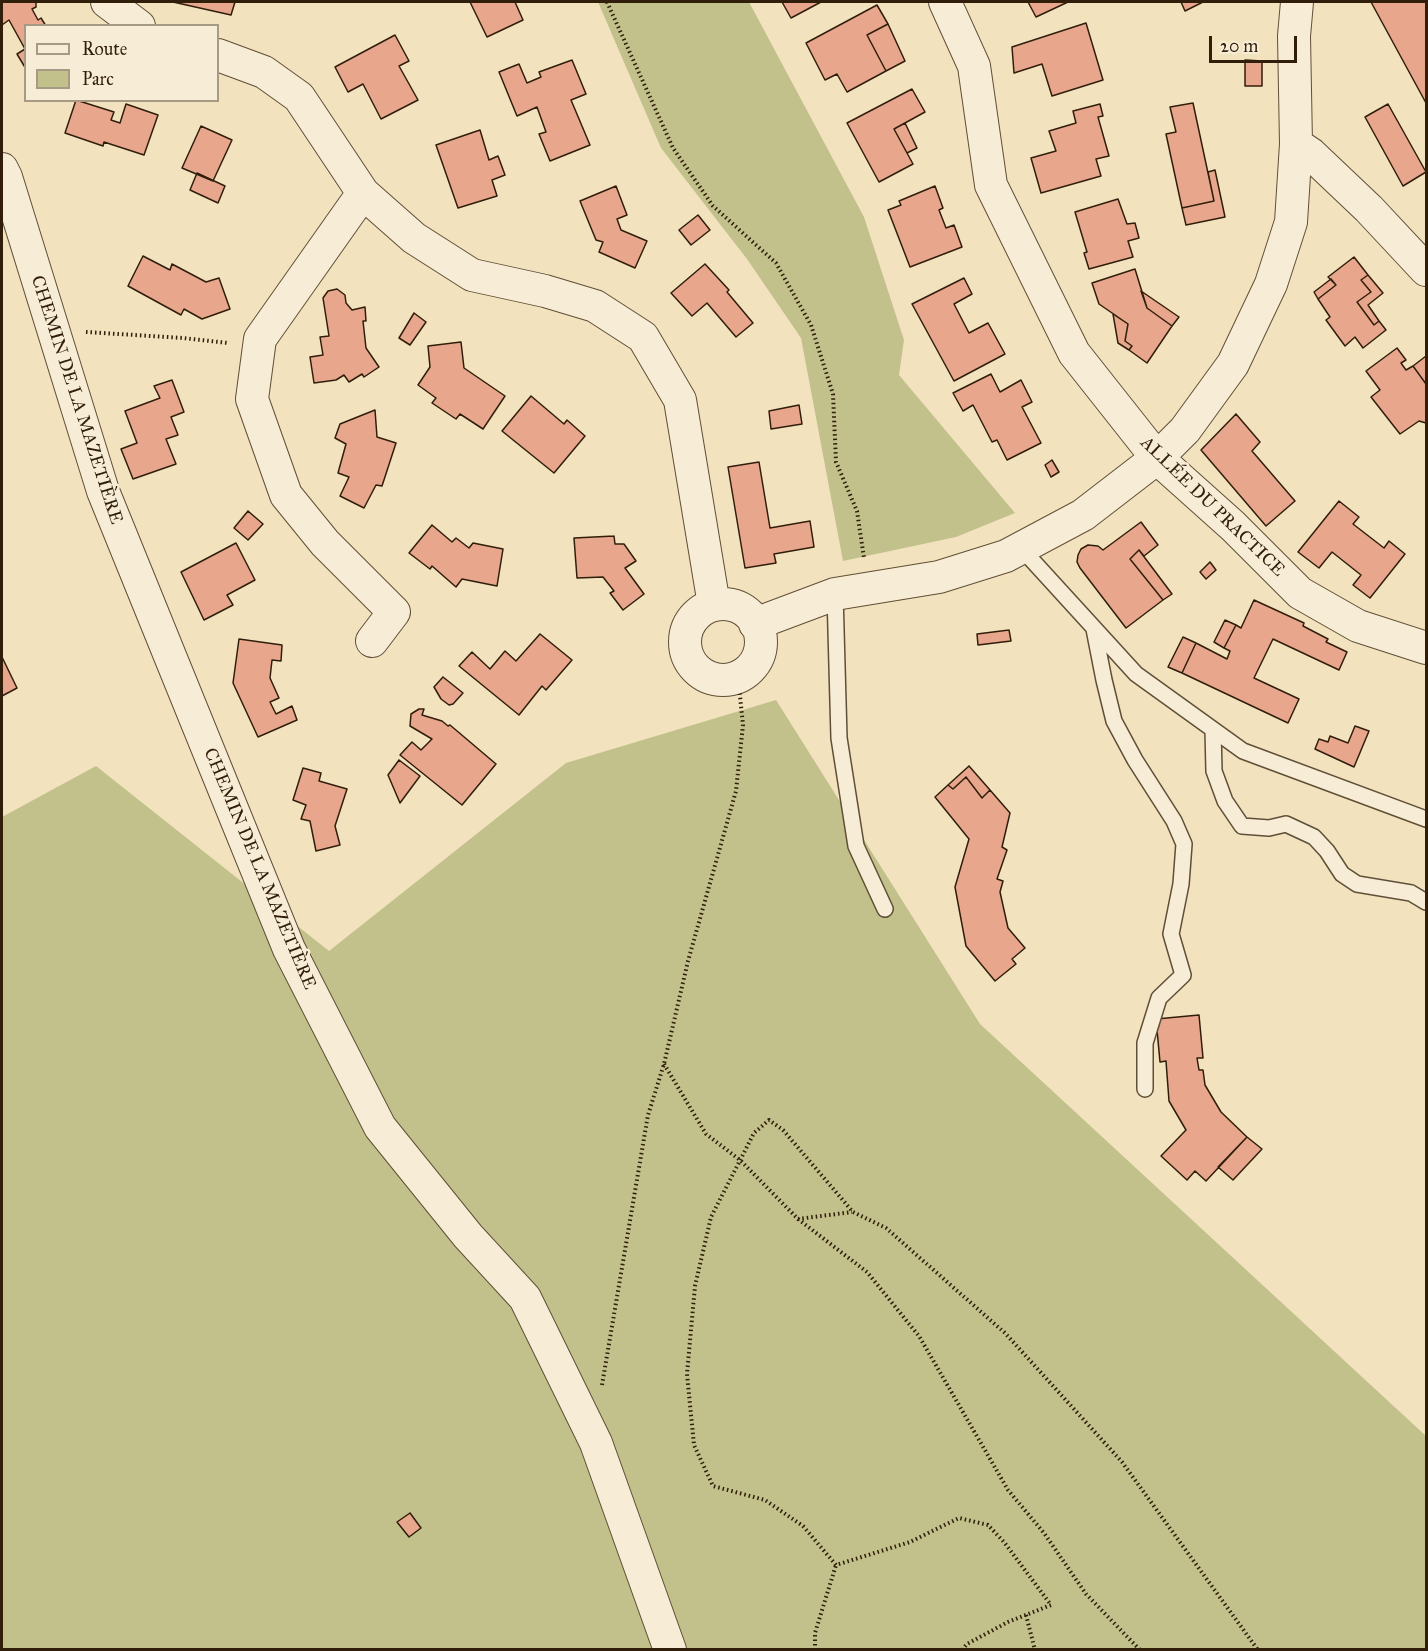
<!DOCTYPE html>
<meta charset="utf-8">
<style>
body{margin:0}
#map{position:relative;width:1428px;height:1651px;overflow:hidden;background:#f2e2be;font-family:"IM FELL Great Primer",serif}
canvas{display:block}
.frame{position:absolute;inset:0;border:3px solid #301e0a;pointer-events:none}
.legend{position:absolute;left:24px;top:24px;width:195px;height:78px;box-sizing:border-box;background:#f7ecd5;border:2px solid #a79a84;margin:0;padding:8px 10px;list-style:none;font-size:18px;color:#301e0a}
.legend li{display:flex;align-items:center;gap:12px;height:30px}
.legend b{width:30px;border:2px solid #a79a84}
.scale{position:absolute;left:1209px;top:36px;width:88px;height:27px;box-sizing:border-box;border:3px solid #301e0a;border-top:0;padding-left:8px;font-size:18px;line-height:21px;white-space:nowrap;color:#301e0a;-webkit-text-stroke:4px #f7ecd5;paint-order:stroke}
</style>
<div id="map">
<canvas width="1428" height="1651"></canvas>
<div class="frame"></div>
<ul class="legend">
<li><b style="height:8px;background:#f7ecd5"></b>Route</li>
<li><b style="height:16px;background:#c2c18c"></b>Parc</li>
</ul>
<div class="scale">20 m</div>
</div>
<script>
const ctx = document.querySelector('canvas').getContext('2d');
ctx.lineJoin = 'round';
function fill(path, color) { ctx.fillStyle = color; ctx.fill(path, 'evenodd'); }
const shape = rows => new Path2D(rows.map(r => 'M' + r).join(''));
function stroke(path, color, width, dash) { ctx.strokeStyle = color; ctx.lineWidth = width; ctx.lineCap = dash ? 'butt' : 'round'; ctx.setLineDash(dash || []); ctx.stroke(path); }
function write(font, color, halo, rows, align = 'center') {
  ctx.font = font + ' "IM FELL Great Primer",serif'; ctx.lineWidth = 5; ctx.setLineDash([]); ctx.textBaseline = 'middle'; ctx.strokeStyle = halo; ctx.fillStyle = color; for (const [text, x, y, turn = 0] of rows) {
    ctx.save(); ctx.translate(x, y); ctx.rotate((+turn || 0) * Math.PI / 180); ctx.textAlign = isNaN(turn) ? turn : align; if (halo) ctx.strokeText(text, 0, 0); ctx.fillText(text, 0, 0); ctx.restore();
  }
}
fill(shape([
 [598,2,749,2,864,217,904,340,899,375,1015,513,956,537,843,561,801,338,747,259,661,148],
 [776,700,980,1024,1426,1436,1426,1649,2,1650,2,817,96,766,329,951,566,763]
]), '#c2c18c');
const building = shape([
 [2,2,36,2,36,7,32,9,38,20,41,18,46,26,26,26,26,69,17,54,25,49,9,20,2,25,2,2],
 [173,2,235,2,231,15,173,2],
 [470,2,515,2,523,20,487,37,470,2],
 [782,2,821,2,791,18,782,2],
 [1028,2,1068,2,1036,17,1028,2],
 [1181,2,1203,2,1185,11,1181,2],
 [1371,2,1426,2,1426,103,1371,2],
 [877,5,888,24,867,35,886,71,847,92,837,74,825,80,806,43,877,5],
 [1086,23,1103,80,1052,96,1042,64,1014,73,1012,47,1086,23],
 [888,24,905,61,886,71,867,35,888,24],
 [395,35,409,61,399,66,418,100,381,119,363,84,348,92,335,67,395,35],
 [572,60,586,94,571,100,590,145,550,161,539,134,546,132,537,107,517,116,499,72,519,64,527,83,541,77,539,72,572,60],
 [1245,60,1262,61,1262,86,1245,86,1245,60],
 [912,89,925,112,894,129,913,164,879,182,847,123,912,89],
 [76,100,114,112,111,120,120,123,126,104,158,115,144,155,104,142,103,146,65,133,76,100],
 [1193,103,1214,201,1182,208,1166,134,1176,132,1170,107,1193,103],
 [1100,104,1103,116,1098,117,1109,156,1096,159,1101,176,1041,193,1031,158,1056,151,1049,131,1076,123,1073,111,1100,104],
 [1388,104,1426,172,1403,186,1365,117,1388,104],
 [905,123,917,148,907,153,894,129,905,123],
 [201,126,232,140,213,181,182,168,201,126],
 [480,130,489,160,498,156,505,175,492,180,497,196,458,208,436,145,480,130],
 [1215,170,1225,217,1186,225,1182,208,1214,201,1208,172,1215,170],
 [197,173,225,186,218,203,190,190,197,173],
 [616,186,627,215,617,219,621,230,647,241,635,268,599,252,603,242,596,240,580,201,616,186],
 [935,186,943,208,939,210,946,228,954,225,962,247,910,267,888,210,901,205,899,201,935,186],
 [1118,199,1127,224,1135,223,1139,238,1128,241,1133,257,1089,269,1084,253,1087,252,1075,212,1118,199],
 [698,215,710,230,691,245,679,230,698,215],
 [143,256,170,270,172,264,206,282,219,278,230,309,202,319,184,309,181,315,128,286,143,256],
 [1354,257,1368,275,1361,280,1371,292,1357,302,1374,325,1379,321,1386,330,1363,348,1355,337,1345,346,1326,320,1330,317,1318,299,1336,285,1328,277,1354,257],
 [705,264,729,290,727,292,753,323,736,337,707,303,692,316,671,293,705,264],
 [1135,269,1147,308,1172,326,1147,363,1129,350,1132,346,1125,341,1128,324,1099,304,1092,283,1135,269],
 [1368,275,1383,293,1368,305,1379,321,1374,325,1357,302,1371,292,1361,280,1368,275],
 [964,278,972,294,954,304,969,333,988,323,1005,354,954,381,912,304,964,278],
 [1331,279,1336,285,1318,299,1314,292,1331,279],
 [337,289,345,295,346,303,352,310,365,307,366,321,363,321,366,348,379,367,364,377,362,374,349,382,344,375,336,380,314,383,310,357,323,355,320,337,329,336,323,298,328,291,337,289],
 [1141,291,1179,317,1172,326,1147,308,1141,291],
 [414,313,426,322,410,345,399,338,414,313],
 [1113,314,1128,324,1125,341,1132,346,1129,350,1118,343,1113,314],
 [461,342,464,368,505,396,483,429,460,414,456,419,432,403,436,398,418,385,430,367,428,346,461,342],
 [1397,348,1406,360,1401,363,1406,370,1413,366,1426,384,1426,423,1419,421,1400,434,1371,397,1380,390,1366,371,1397,348],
 [1426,356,1426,384,1413,366,1426,356],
 [991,374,1000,392,1021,380,1032,402,1022,407,1041,443,1007,460,997,440,992,442,973,405,963,411,953,393,991,374],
 [172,380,184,412,171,417,178,435,166,439,176,464,133,479,121,449,137,443,125,411,160,398,154,386,172,380],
 [531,396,564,424,567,420,585,436,554,473,502,431,531,396],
 [799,405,802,424,771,429,769,411,799,405],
 [375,410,377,437,396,443,382,486,376,485,364,508,340,496,349,477,338,473,346,444,335,438,340,424,375,410],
 [1236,414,1260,442,1252,451,1295,501,1266,526,1201,450,1236,414],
 [1052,460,1059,472,1051,477,1045,465,1052,460],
 [759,462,770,528,810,521,814,547,774,554,776,563,745,568,728,467,759,462],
 [1339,501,1359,517,1353,524,1384,548,1389,541,1405,554,1370,598,1353,585,1361,575,1332,552,1319,568,1298,552,1339,501],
 [248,511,263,524,248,540,234,528,248,511],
 [1141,522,1158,545,1144,556,1139,550,1130,559,1163,600,1126,628,1080,568,1077,562,1078,555,1081,549,1088,545,1098,546,1103,550,1141,522],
 [432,525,452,542,456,538,469,548,473,543,503,549,497,586,462,579,456,587,432,566,430,569,409,553,432,525],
 [614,536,615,544,624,544,636,561,625,568,644,594,623,610,610,593,614,591,603,577,577,578,574,538,614,536],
 [236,543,255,580,227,595,233,605,204,620,181,572,236,543],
 [1139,550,1172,594,1163,600,1130,559,1139,550],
 [1210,562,1216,570,1206,579,1200,572,1210,562],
 [1254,600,1304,623,1303,626,1328,639,1326,642,1347,652,1339,670,1273,639,1254,678,1299,699,1288,723,1182,673,1196,643,1227,659,1230,651,1224,648,1236,625,1241,628,1254,600],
 [1225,620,1236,625,1224,648,1214,642,1225,620],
 [1009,630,1011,641,978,645,977,634,1009,630],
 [540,634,572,660,546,690,542,686,519,715,459,666,472,652,490,669,505,651,516,661,540,634],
 [1183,637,1196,643,1182,673,1168,667,1183,637],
 [239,639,282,645,281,661,272,660,270,678,279,698,270,702,276,714,292,706,297,720,258,737,233,683,239,639],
 [2,657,17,688,2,696,2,657],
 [443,677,463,693,453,704,449,705,441,699,434,687,443,677],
 [419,709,424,709,422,715,442,721,448,726,450,725,496,764,462,805,400,755,412,742,421,750,432,739,410,726,411,714,419,709],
 [1355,726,1369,731,1354,767,1315,749,1319,739,1328,742,1330,736,1348,743,1355,726],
 [399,760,420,776,400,803,388,775,399,760],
 [969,766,990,790,982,798,966,777,953,789,948,785,969,766],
 [303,768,321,773,319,781,347,789,335,826,340,845,316,851,310,821,301,819,306,805,293,800,303,768],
 [966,777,982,798,990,790,1010,813,1002,847,1007,850,997,879,1003,881,1000,892,1008,928,1025,948,1012,959,1016,964,995,981,966,946,955,887,969,839,935,797,948,785,953,789,966,777],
 [1199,1015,1203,1058,1197,1058,1199,1070,1203,1070,1205,1085,1221,1112,1247,1137,1206,1181,1195,1171,1187,1180,1161,1156,1186,1130,1169,1101,1166,1061,1160,1062,1156,1019,1199,1015],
 [1247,1137,1262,1149,1233,1180,1218,1167,1247,1137],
 [410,1513,421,1528,409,1537,397,1522,410,1513]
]);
fill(building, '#e8a78d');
stroke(building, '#301e0a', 1.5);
const lane = shape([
 [1021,548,1136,674,1243,751,1426,819],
 [835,594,839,738,856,846,885,909],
 [1094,629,1104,680,1114,721,1135,760,1174,821,1184,844,1181,884,1171,934,1183,975,1159,998,1145,1043,1145,1089],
 [1213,730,1214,771,1225,801,1242,826,1269,828,1286,824,1314,837,1327,851,1342,874,1357,884,1411,893,1426,902]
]);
const street = shape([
 [107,2,139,26],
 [945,2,974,66,991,185,1074,353,1157,458,1233,526,1300,593,1358,626,1426,648],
 [218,55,264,72,299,97,363,193,414,238,472,275,545,291,595,306,643,337,680,400,714,605],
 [1296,144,1311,154,1369,209,1426,270],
 [2,169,6,177,103,491,289,949,380,1127,468,1236,525,1298,596,1443,670,1650],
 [363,193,260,339,252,399,286,495,325,543,394,612,372,641],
 '685 642a38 38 0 1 1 76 0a38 38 0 1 1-76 0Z',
 [755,624,835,594,939,577,1006,556,1083,515,1157,458,1185,430,1233,364,1271,284,1291,222,1296,144,1294,36,1297,2]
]);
stroke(lane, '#604f37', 18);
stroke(street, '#604f37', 34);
stroke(shape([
 [607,2,673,148,713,206,776,263,811,325,833,394,836,462,857,511,864,558],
 [86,332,183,338,228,343],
 [664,1064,706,1134,740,1160,798,1219,852,1212],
 [798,1219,867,1272,919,1336,1008,1490,1044,1533,1086,1594,1140,1650],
 [602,1385,648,1115,664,1064,688,961,736,791,743,725,738,677],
 [1026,1615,1035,1650],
 [815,1650,815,1633,836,1565],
 [962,1650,967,1644,1008,1622,1051,1605,1004,1542,988,1525,959,1518,910,1542,836,1565,803,1526,765,1500,713,1486,694,1445,687,1374,695,1286,711,1217,754,1133,769,1120,783,1130,853,1212,886,1228,1005,1333,1122,1462,1258,1650]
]), '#301e0a', 4, [1.5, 3]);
stroke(lane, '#f7ecd5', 15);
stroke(street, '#f7ecd5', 32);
write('18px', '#301e0a', '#f7ecd5', [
 ["CHEMIN DE LA MAZETIÈRE",76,400,72],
 ["ALLÉE DU PRACTICE",1212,507,44],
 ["CHEMIN DE LA MAZETIÈRE",259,869,67]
]);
</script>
